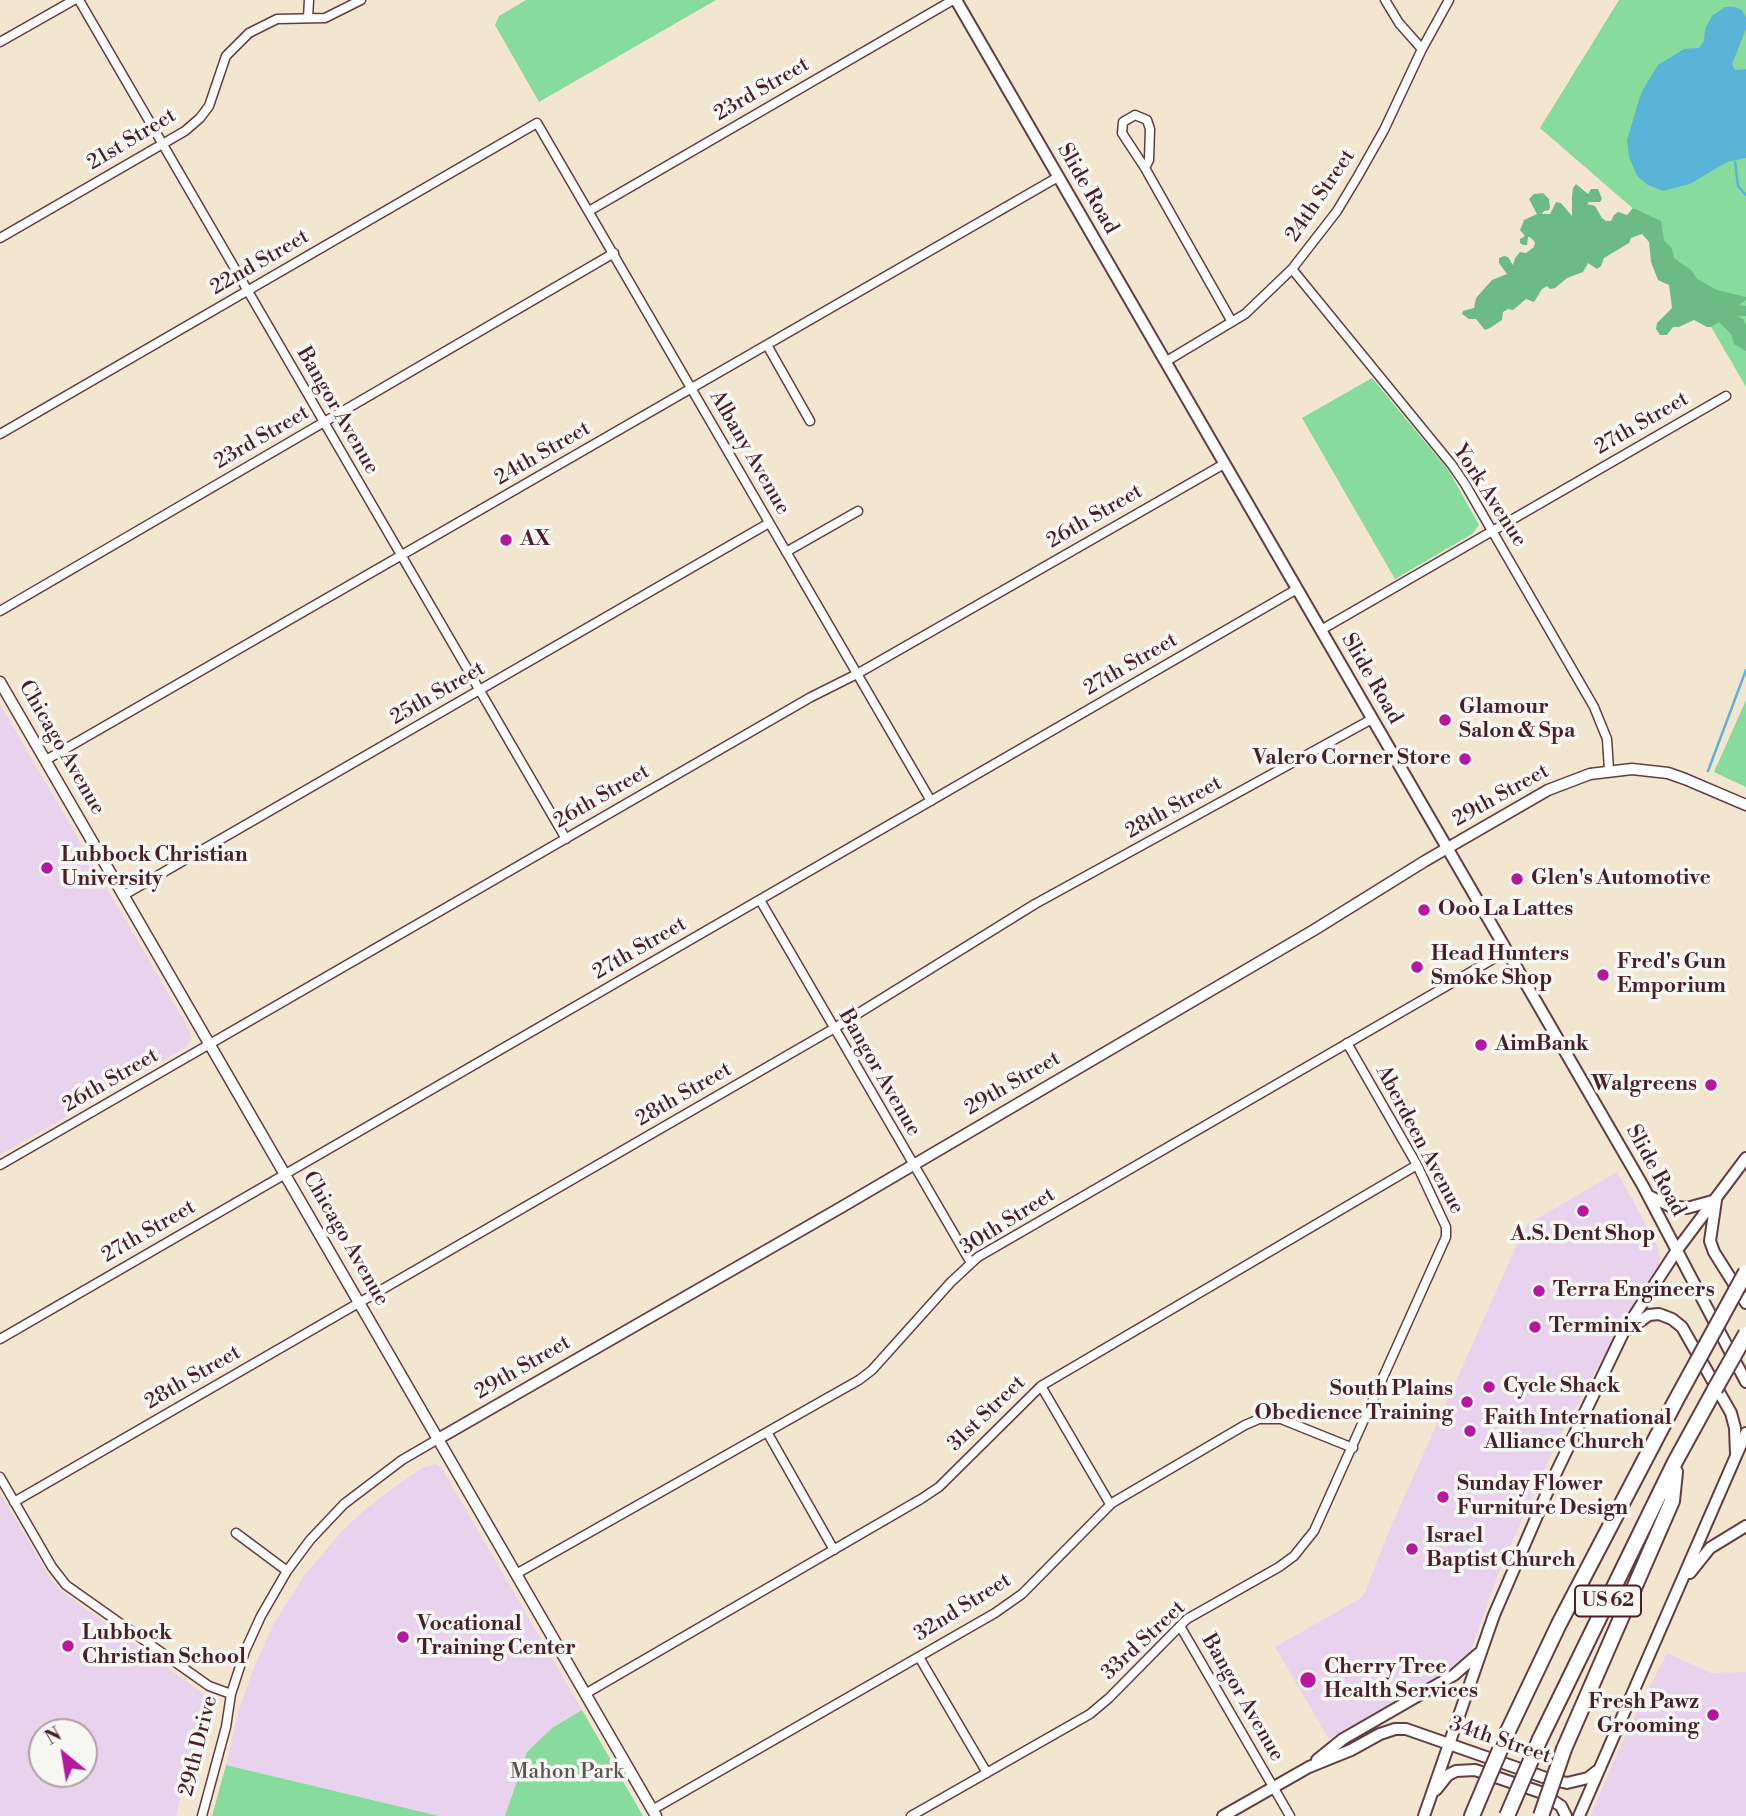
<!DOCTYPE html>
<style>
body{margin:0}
#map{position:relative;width:1746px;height:1816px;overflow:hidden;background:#f3e6d0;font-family:"Libre Bodoni",serif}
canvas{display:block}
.north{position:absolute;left:28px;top:1718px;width:70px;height:70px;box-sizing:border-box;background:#f6f6f2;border:2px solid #b1a0a2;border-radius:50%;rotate:330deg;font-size:19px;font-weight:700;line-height:28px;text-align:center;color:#4a1f2b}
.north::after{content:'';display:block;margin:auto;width:24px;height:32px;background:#b5179e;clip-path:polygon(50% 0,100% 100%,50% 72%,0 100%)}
</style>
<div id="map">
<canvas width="1746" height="1816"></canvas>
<div class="north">N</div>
</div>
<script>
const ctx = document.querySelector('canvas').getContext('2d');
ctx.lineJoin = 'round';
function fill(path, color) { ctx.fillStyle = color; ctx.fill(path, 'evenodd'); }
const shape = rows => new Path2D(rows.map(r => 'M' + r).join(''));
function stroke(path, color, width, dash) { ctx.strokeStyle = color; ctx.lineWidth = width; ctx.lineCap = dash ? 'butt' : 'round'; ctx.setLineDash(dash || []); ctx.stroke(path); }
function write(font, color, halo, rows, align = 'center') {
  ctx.font = font + ' "Libre Bodoni",serif'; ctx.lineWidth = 7; ctx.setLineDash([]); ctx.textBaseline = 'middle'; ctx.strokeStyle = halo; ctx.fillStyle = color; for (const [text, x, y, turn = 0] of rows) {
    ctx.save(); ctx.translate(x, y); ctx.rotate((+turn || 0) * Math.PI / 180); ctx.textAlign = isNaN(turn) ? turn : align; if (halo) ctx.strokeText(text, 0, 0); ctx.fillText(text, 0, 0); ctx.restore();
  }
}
fill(shape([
 [0,704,190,1031,192,1039,186,1047,0,1155],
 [1617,1172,1658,1247,1660,1257,1659,1266,1602,1359,1557,1442,1502,1564,1469,1655,1457,1666,1329,1739,1275,1647,1361,1598,1365,1592,1389,1531,1523,1231,1530,1223],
 [435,1464,441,1467,582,1710,552,1728,527,1752,505,1816,439,1816,226,1765,240,1706,254,1667,274,1623,304,1576,343,1530,366,1509,397,1485,422,1468],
 [0,1493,52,1581,60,1590,204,1694,176,1816,0,1816],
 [42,1732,84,1732,84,1774,42,1774],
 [1667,1653,1711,1673,1746,1672,1746,1816,1590,1816,1630,1725]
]), '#e9d2ee');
fill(shape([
 [526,0,716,0,539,102,495,25,499,16],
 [1619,0,1746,0,1746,387,1652,225,1540,128],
 [1372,378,1449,471,1479,525,1472,534,1395,579,1302,418],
 [1746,700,1746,787,1714,772],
 [582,1710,643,1816,505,1816,527,1752,552,1728],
 [226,1765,439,1816,212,1816]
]), '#87db9d');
fill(shape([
 [1576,184,1588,194,1591,189,1598,189,1602,199,1600,202,1589,202,1587,204,1595,206,1602,218,1606,221,1611,221,1614,215,1618,212,1627,215,1633,208,1661,221,1664,240,1672,249,1674,258,1691,270,1697,279,1717,290,1746,297,1746,300,1739,305,1746,306,1746,316,1737,316,1743,319,1746,325,1746,351,1734,344,1731,334,1719,322,1711,327,1707,327,1694,320,1679,327,1673,327,1667,335,1660,335,1656,329,1657,323,1672,308,1669,285,1658,280,1651,262,1649,242,1642,234,1631,238,1629,243,1604,258,1601,266,1597,269,1588,263,1583,272,1567,278,1555,288,1550,289,1547,286,1542,289,1534,302,1526,299,1513,310,1508,309,1503,312,1502,320,1490,328,1485,330,1476,319,1469,319,1462,314,1463,311,1474,308,1476,298,1492,280,1507,274,1499,263,1499,258,1504,256,1508,257,1513,265,1515,258,1520,252,1526,253,1534,247,1535,242,1530,237,1528,237,1527,245,1523,245,1520,243,1520,239,1525,236,1520,230,1524,220,1537,214,1529,199,1534,194,1543,193,1549,199,1550,207,1549,210,1544,211,1542,214,1550,214,1556,202,1561,203,1572,216,1572,197,1573,188]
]), '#6dbb84');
fill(shape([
 [1725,7,1734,7,1742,10,1746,17,1746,29,1732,64,1735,70,1746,69,1746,158,1727,162,1690,184,1663,191,1648,185,1637,176,1629,157,1627,140,1641,93,1658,65,1684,49,1699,48,1704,41,1705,29,1712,16]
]), '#59b4d7');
stroke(shape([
 [1735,162,1738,186,1746,195],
 [1708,771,1746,670]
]), '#59b4d7', 2.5);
const minor = shape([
 [79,0,566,839],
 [1385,0,1399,23,1422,49],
 [308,18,309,0],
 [0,42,74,0],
 [1145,168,1149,160,1150,129,1147,120,1135,115,1123,122,1122,133,1145,168,1232,322],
 [589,211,953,0],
 [0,238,185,131,200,118,209,106,226,56,249,33,277,19,325,18,361,0],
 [1292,269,1452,465,1465,484,1594,707,1607,739,1609,770],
 [767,345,810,421],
 [1165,362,1245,314,1292,269,1337,211,1358,176,1384,130,1422,49,1449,0],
 [0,434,537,123,931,801],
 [786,552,858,511],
 [0,611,614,253],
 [1321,630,1726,396],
 [46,760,1058,177],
 [124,895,769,523],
 [760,900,971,1263],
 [0,1165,811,697,857,674,1224,464],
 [0,1339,1297,589],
 [1041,1386,1110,1504],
 [767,1432,834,1550],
 [0,1477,52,1567,66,1585,209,1686,231,1694],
 [14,1502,833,1029,1035,904,1372,719],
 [236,1533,287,1571],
 [516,1574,859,1380,872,1370,951,1282,978,1257,1507,951],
 [1180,1626,1290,1816],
 [919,1657,987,1773],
 [585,1694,921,1499,939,1487,1041,1386,1417,1165],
 [652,1810,995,1613,1022,1594,1112,1503,1245,1425,1259,1419,1281,1419,1353,1448],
 [202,1816,226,1727,231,1694,245,1651,261,1616,287,1571,310,1540,344,1504,402,1460,438,1439],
 [911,1816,1090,1714,1109,1698,1187,1619,1279,1567,1294,1556,1314,1531,1446,1237,1446,1227,1417,1165,1347,1043]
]);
const tertiary = shape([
 [0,682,656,1816],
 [438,1439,840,1208,1314,930,1425,861,1548,790,1590,774,1632,769,1668,773,1685,779,1746,805]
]);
const secondary = shape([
 [956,0,1643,1186,1746,1382],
 [1649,1196,1670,1206,1687,1208,1716,1200,1710,1241,1714,1252,1746,1303],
 [1629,1329,1649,1315,1659,1314,1672,1319,1682,1327,1731,1413,1735,1428,1736,1454],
 [1690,1573,1710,1548,1746,1526],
 [1317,1760,1343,1739,1454,1675,1478,1654],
 [1436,1790,1448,1775,1456,1771,1475,1770,1540,1792,1561,1806,1566,1816],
 [1223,1816,1309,1767,1351,1750,1380,1734,1395,1729,1406,1729,1546,1778,1567,1783,1588,1778,1597,1771],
 [1424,1816,1494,1615,1553,1479,1623,1333,1677,1250,1746,1158],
 [1579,1816,1746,1433]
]);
const motorway = shape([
 [1508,1731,1559,1624,1675,1402],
 [1540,1739,1675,1462,1715,1389],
 [1564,1749,1672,1501,1675,1472],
 [1472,1816,1477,1804]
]);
stroke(minor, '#633d44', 11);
stroke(tertiary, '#633d44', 13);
stroke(secondary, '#633d44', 14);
stroke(motorway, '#633d44', 18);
stroke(minor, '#fff', 8);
stroke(tertiary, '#fff', 10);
stroke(secondary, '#fff', 10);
stroke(motorway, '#fff', 14);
const motorwayBridge = shape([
 [1715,1389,1746,1334],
 [1675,1402,1746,1272],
 [1477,1804,1508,1731],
 [1507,1816,1540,1739],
 [1541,1816,1564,1749]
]);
stroke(motorwayBridge, '#633d44', 18, []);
stroke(motorwayBridge, '#fff', 14);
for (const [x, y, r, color] of [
 [506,540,7,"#b5179e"],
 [1445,720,7,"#b5179e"],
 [1465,759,7,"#b5179e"],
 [47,868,7,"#b5179e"],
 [1517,879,7,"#b5179e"],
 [1424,910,7,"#b5179e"],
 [1417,967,7,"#b5179e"],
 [1603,975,7,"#b5179e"],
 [1481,1045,7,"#b5179e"],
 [1711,1085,7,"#b5179e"],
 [1583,1211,7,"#b5179e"],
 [1539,1291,7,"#b5179e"],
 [1535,1327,7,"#b5179e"],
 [1489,1387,7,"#b5179e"],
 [1467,1402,7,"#b5179e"],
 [1470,1431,7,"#b5179e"],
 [1443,1497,7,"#b5179e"],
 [1412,1549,7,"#b5179e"],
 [403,1637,7,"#b5179e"],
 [68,1646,7,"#b5179e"],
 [1308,1680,9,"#b5179e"],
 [1713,1715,7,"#b5179e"]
]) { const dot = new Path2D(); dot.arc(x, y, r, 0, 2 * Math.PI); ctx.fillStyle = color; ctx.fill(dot); stroke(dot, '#f6f6f2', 2.5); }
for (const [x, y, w] of [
 [1608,1601,66]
]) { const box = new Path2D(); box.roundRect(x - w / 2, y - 15.5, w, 31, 5); ctx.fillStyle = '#f6f6f2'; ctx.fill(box); stroke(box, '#4a1f2b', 2); }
write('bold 19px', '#4a1f2b', null, [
 ["US 62",1608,1601]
]);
write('21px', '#4a1f2b', '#f6f6f2', [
 ["23rd Street",762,90,-30],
 ["21st Street",132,140,-31],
 ["Slide Road",1087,189,60],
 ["24th Street",1321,196,-56],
 ["22nd Street",260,263,-30],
 ["Bangor Avenue",337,411,60],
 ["27th Street",1642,424,-30],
 ["23rd Street",262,438,-30],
 ["Albany Avenue",749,453,60],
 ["24th Street",543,454,-30],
 ["York Avenue",1489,496,57],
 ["26th Street",1095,517,-30],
 ["27th Street",1131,665,-30],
 ["Slide Road",1371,679,60],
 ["25th Street",438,694,-30],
 ["Chicago Avenue",61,748,60],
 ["29th Street",1501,796,-29],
 ["26th Street",602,797,-30],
 ["28th Street",1174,808,-29],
 ["27th Street",640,949,-30],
 ["Bangor Avenue",879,1073,60],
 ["26th Street",111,1081,-30],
 ["29th Street",1013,1084,-30],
 ["28th Street",684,1095,-30],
 ["Aberdeen Avenue",1419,1140,62],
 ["Slide Road",1655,1171,61],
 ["30th Street",1008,1222,-32],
 ["27th Street",149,1232,-30],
 ["Chicago Avenue",345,1239,60],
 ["29th Street",523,1368,-30],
 ["28th Street",193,1378,-30],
 ["31st Street",987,1414,-44],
 ["32nd Street",963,1608,-32],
 ["33rd Street",1144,1641,-43],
 ["Bangor Avenue",1242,1698,60],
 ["34th Street",1500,1741,19],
 ["29th Drive",199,1746,-76]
]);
write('bold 21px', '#4a1f2b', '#f6f6f2', [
 ["AX",520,540],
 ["Glamour",1459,708],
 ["Salon & Spa",1459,732],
 ["Valero Corner Store",1451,759,"right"],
 ["Lubbock Christian",61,856],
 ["University",61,880],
 ["Glen's Automotive",1531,879],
 ["Ooo La Lattes",1438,910],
 ["Head Hunters",1431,955],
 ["Smoke Shop",1431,979],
 ["Fred's Gun",1617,963],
 ["Emporium",1617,987],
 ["AimBank",1495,1045],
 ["Walgreens",1697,1085,"right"],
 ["A.S. Dent Shop",1583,1235,"center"],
 ["Terra Engineers",1553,1291],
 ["Terminix",1549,1327],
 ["Cycle Shack",1503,1387],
 ["South Plains",1453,1390,"right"],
 ["Obedience Training",1453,1414,"right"],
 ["Faith International",1484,1419],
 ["Alliance Church",1484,1443],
 ["Sunday Flower",1457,1485],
 ["Furniture Design",1457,1509],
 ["Israel",1426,1537],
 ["Baptist Church",1426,1561],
 ["Vocational",417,1625],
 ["Training Center",417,1649],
 ["Lubbock",82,1634],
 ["Christian School",82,1658],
 ["Cherry Tree",1324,1668],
 ["Health Services",1324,1692],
 ["Fresh Pawz",1699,1703,"right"],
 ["Grooming",1699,1727,"right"]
], 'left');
write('21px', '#5c574d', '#f6f6f2', [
 ["Mahon Park",567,1773]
]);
</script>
